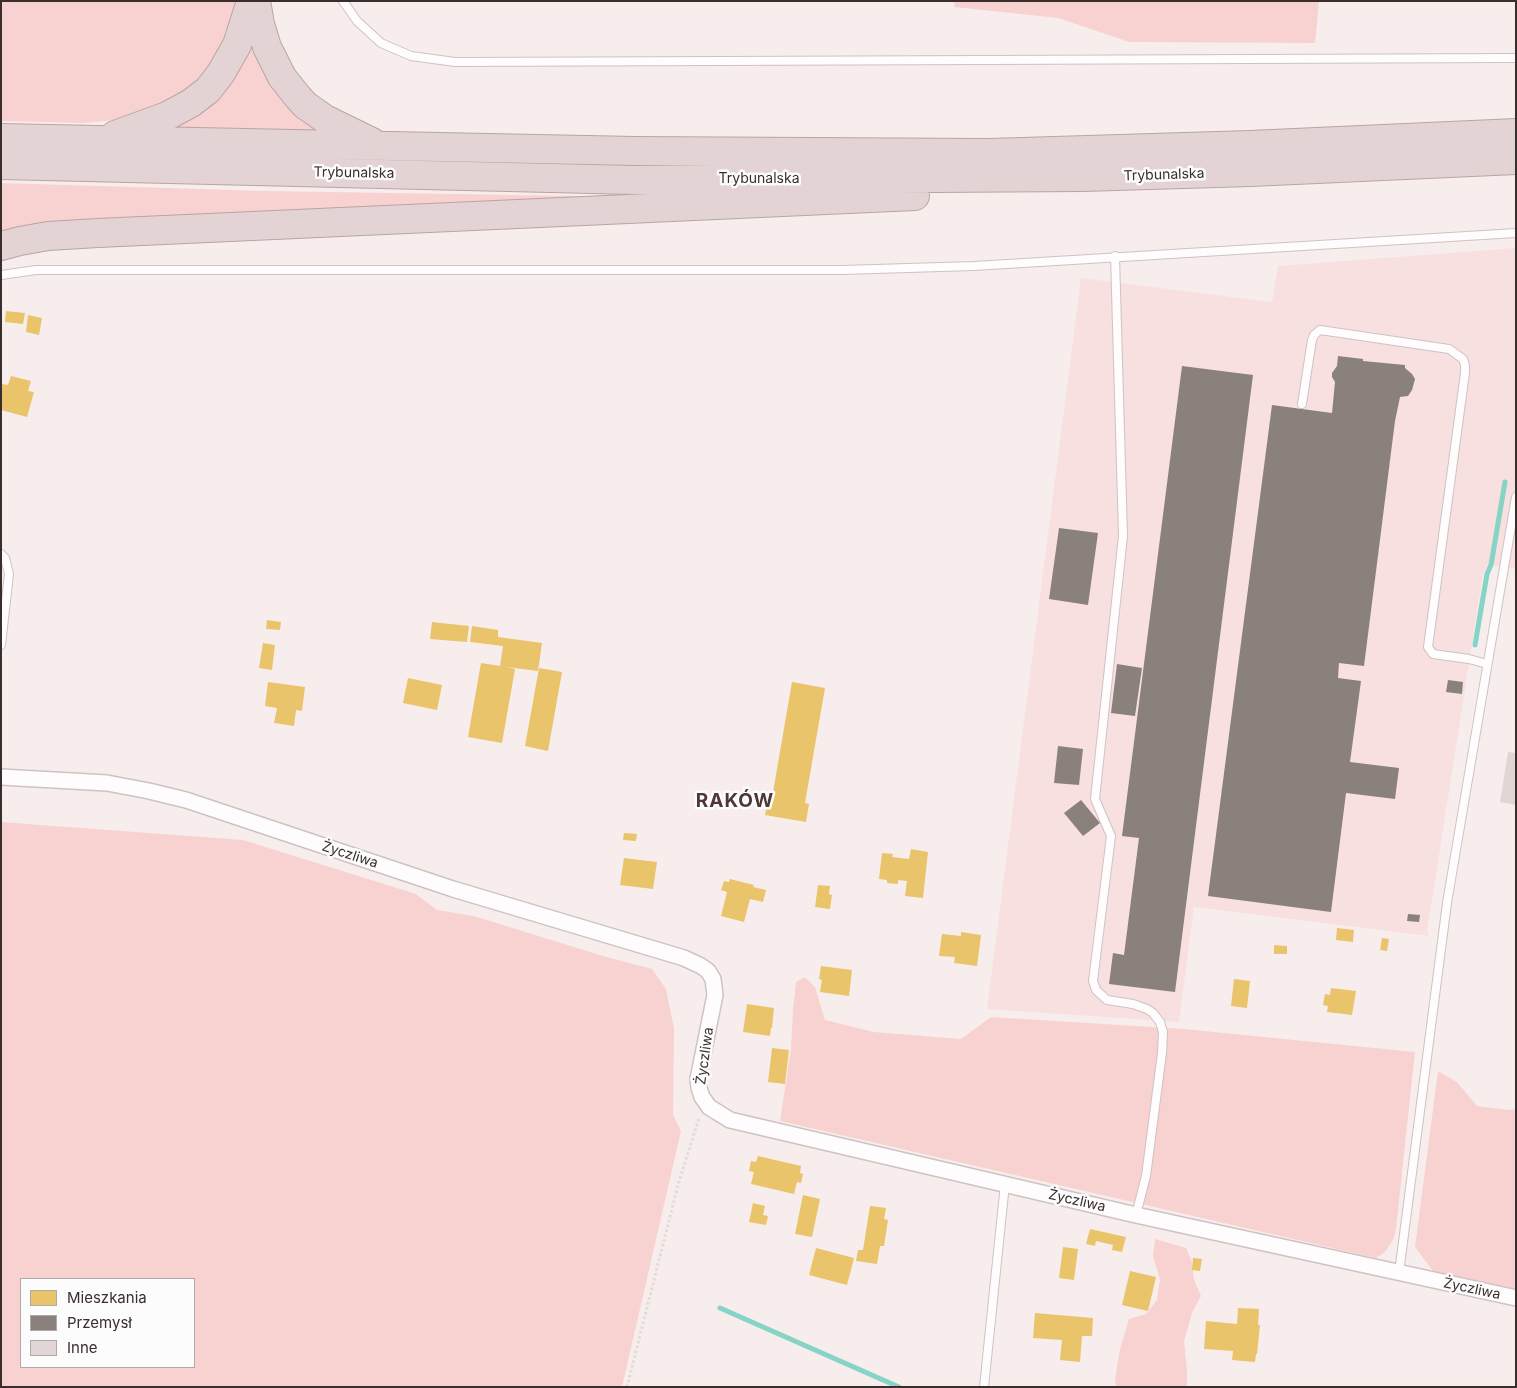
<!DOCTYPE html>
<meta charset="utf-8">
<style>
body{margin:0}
#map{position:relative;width:1517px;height:1388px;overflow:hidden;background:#f8eded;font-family:Inter,sans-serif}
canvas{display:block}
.frame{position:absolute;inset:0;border:2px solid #3a2e2d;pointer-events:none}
.legend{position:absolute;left:20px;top:1278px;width:175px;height:90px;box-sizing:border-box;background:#fcfcfc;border:1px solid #aeaaa9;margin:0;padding:6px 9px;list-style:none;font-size:15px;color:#3a2e2d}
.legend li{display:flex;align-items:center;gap:10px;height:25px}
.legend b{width:25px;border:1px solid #aeaaa9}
</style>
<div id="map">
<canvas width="1517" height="1388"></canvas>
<div class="frame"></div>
<ul class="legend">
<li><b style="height:14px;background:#e9c46a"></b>Mieszkania</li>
<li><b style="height:14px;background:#8a817c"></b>Przemysł</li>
<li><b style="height:14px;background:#e1d5d5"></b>Inne</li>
</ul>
</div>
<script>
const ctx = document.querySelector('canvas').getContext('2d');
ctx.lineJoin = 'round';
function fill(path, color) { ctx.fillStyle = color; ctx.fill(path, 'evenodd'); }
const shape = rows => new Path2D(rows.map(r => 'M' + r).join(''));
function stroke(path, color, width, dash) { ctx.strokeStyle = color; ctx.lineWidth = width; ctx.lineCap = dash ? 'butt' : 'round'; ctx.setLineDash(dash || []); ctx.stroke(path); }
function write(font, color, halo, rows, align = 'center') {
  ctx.font = font + ' Inter,sans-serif'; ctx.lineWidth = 5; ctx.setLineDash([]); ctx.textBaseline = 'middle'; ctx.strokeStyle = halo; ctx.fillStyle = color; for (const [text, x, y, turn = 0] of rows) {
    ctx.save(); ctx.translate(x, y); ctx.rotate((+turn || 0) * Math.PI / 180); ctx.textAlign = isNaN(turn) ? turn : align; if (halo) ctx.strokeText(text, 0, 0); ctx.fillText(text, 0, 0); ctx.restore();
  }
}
fill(shape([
 [1516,248,1516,569,1488,565,1483,574,1427,932,1429,936,1194,907,1179,1022,987,1009,1081,278,1272,302,1278,266]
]), '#f7e0df');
fill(shape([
 [1,1,240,1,237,17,210,71,180,99,116,120,83,123,1,121],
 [955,1,1319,1,1315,43,1129,42,1058,18,954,7],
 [250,40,322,132,170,128],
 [1,183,266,191,643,197,1,236],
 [1,822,243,840,416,894,437,910,474,916,603,956,652,969,666,989,674,1028,673,1115,681,1131,622,1387,1,1387],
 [194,1279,194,1367,21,1367,21,1279],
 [805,977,815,987,825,1020,874,1032,961,1039,991,1017,1184,1029,1415,1052,1396,1229,1393,1240,1385,1252,1376,1258,780,1121,791,1049,793,1009,796,982],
 [1438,1071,1457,1082,1477,1106,1509,1110,1516,1109,1516,1291,1436,1275,1415,1247],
 [1155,1239,1186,1248,1192,1262,1194,1280,1201,1296,1192,1313,1184,1341,1187,1370,1187,1387,1116,1387,1115,1379,1120,1349,1129,1319,1146,1314,1157,1300,1160,1280,1153,1256]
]), '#f8d2d0');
fill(shape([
 [6,311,25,313,23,324,5,322],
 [28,315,42,318,39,335,26,332],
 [11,376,31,381,28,391,34,392,27,417,1,410,2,384,8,385],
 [267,620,281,622,280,630,266,629],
 [432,622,469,626,467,642,430,639],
 [472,626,498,630,498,637,542,643,538,671,506,667,515,669,502,743,468,737,481,663,500,666,503,646,470,642],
 [263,643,275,645,272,670,259,668],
 [539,668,562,672,548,751,525,746],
 [408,678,442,685,437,710,403,703],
 [268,682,305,687,302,711,296,710,294,726,274,723,277,708,265,706],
 [792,682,825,688,805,803,809,804,806,822,765,815,768,797,772,798],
 [624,833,637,834,636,841,623,840],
 [911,849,928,852,923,898,905,896,907,881,898,880,898,884,887,883,887,880,879,879,882,853,893,854,892,857,909,859],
 [624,858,657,862,653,889,620,885],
 [730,879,754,885,753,887,766,890,763,902,750,899,744,922,721,916,727,892,721,890,724,881,729,882],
 [818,885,830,886,829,894,832,895,830,909,815,907],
 [1337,928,1354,930,1353,942,1336,940],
 [961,932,981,935,977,966,954,963,955,957,939,956,942,934,961,936],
 [1382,938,1389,939,1387,951,1380,950],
 [1274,945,1287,946,1287,954,1274,954],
 [821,966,852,970,849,996,820,992,822,980,819,979],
 [1234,979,1250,981,1247,1008,1231,1006],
 [1331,988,1356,991,1352,1015,1327,1012,1328,1006,1323,1005,1325,994,1330,995],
 [747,1004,774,1008,772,1028,771,1028,770,1036,743,1032],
 [772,1048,789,1050,785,1084,768,1082],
 [758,1156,801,1166,800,1173,803,1174,801,1183,797,1182,794,1194,751,1184,754,1172,749,1171,751,1161,756,1162],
 [803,1195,820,1199,812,1237,795,1234],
 [753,1203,765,1206,763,1215,768,1216,766,1225,749,1222],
 [870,1206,886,1208,884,1219,888,1220,884,1246,880,1246,877,1264,856,1261,858,1250,863,1250],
 [1090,1229,1126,1237,1122,1252,1112,1250,1113,1245,1096,1241,1095,1246,1086,1244],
 [1063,1247,1078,1249,1074,1280,1059,1278],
 [816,1248,854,1258,847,1285,809,1275],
 [1193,1258,1202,1259,1200,1271,1192,1270],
 [1130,1271,1156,1277,1148,1311,1122,1305],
 [1238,1308,1259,1309,1258,1325,1260,1325,1257,1354,1256,1354,1255,1362,1232,1360,1233,1351,1204,1349,1206,1321,1237,1324],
 [1035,1313,1093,1318,1092,1336,1082,1336,1080,1362,1060,1360,1062,1340,1033,1338]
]), '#e9c46a');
fill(shape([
 [1338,356,1363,359,1363,361,1405,365,1405,368,1412,374,1415,379,1412,390,1408,396,1400,397,1395,421,1364,666,1339,663,1338,678,1361,681,1350,762,1399,768,1395,799,1346,793,1331,912,1208,896,1272,405,1332,413,1335,382,1332,377,1332,373,1337,366],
 [1182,366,1253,375,1175,992,1109,984,1113,953,1124,955,1139,838,1122,836],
 [1059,528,1098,533,1088,605,1049,599],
 [1117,664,1142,668,1135,716,1111,713],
 [1448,680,1463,682,1462,694,1446,692],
 [1058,746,1083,749,1079,785,1054,783],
 [1081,800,1100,823,1083,836,1064,813],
 [1408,914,1420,915,1419,922,1407,921]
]), '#8a817c');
stroke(shape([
 [1475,645,1487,574,1491,565,1505,482],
 [720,1308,899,1387]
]), '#86d4c6', 5);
fill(shape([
 [1508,752,1516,753,1516,805,1500,802]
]), '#e1d5d5');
const lane = shape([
 [343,1,357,21,381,43,411,56,455,62,1516,58],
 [1115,256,1123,536,1095,799,1111,836,1093,981,1096,990,1107,1000,1133,1004,1147,1009,1153,1013,1160,1022,1163,1032,1162,1053,1146,1176,1136,1215],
 [1,275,36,270,842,270,974,266,1516,233],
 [1302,404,1312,340,1314,335,1320,330,1449,349,1463,359,1465,365,1465,373,1428,647,1433,654,1469,659,1487,664],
 [1,554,5,558,9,574,1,645],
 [1399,1273,1447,903,1516,497],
 [984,1387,1005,1184]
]);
const street = shape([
 [1,777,107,783,149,791,186,800,453,889,684,958,701,966,708,971,713,979,715,995,698,1079,699,1088,702,1097,709,1107,730,1120,1136,1215,1516,1298]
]);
const highway = shape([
 [256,1,260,24,267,47,282,77,297,96,305,105,325,119,372,142],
 [115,135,167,116,191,103,208,90,221,73,237,45,251,1],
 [1,138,635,151,989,153,1250,145,1516,133],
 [1,165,634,180,1083,177,1251,172,1516,160],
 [1,246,20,241,48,236,98,233,915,196]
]);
stroke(lane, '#cec3c2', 10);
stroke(street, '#cec3c2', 18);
stroke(highway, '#baa4a4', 30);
stroke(shape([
 [627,1387,678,1185,699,1118]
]), '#dfdcdb', 3, [2.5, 2.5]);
stroke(lane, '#fefcfc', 8);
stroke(street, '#fefcfc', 15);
stroke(highway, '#e4d3d4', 28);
write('14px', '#3a2e2d', '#fcfcfc', [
 ["Trybunalska",354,173,1],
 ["Trybunalska",1164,175,-2],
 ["Trybunalska",759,179],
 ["Życzliwa",350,855,18],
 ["Życzliwa",705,1056,-82],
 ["Życzliwa",1077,1201,13],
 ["Życzliwa",1472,1289,12]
]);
ctx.letterSpacing = '1px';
write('bold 19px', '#503736', '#fcfcfc', [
 ["RAKÓW",735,801]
]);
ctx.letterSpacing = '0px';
</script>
